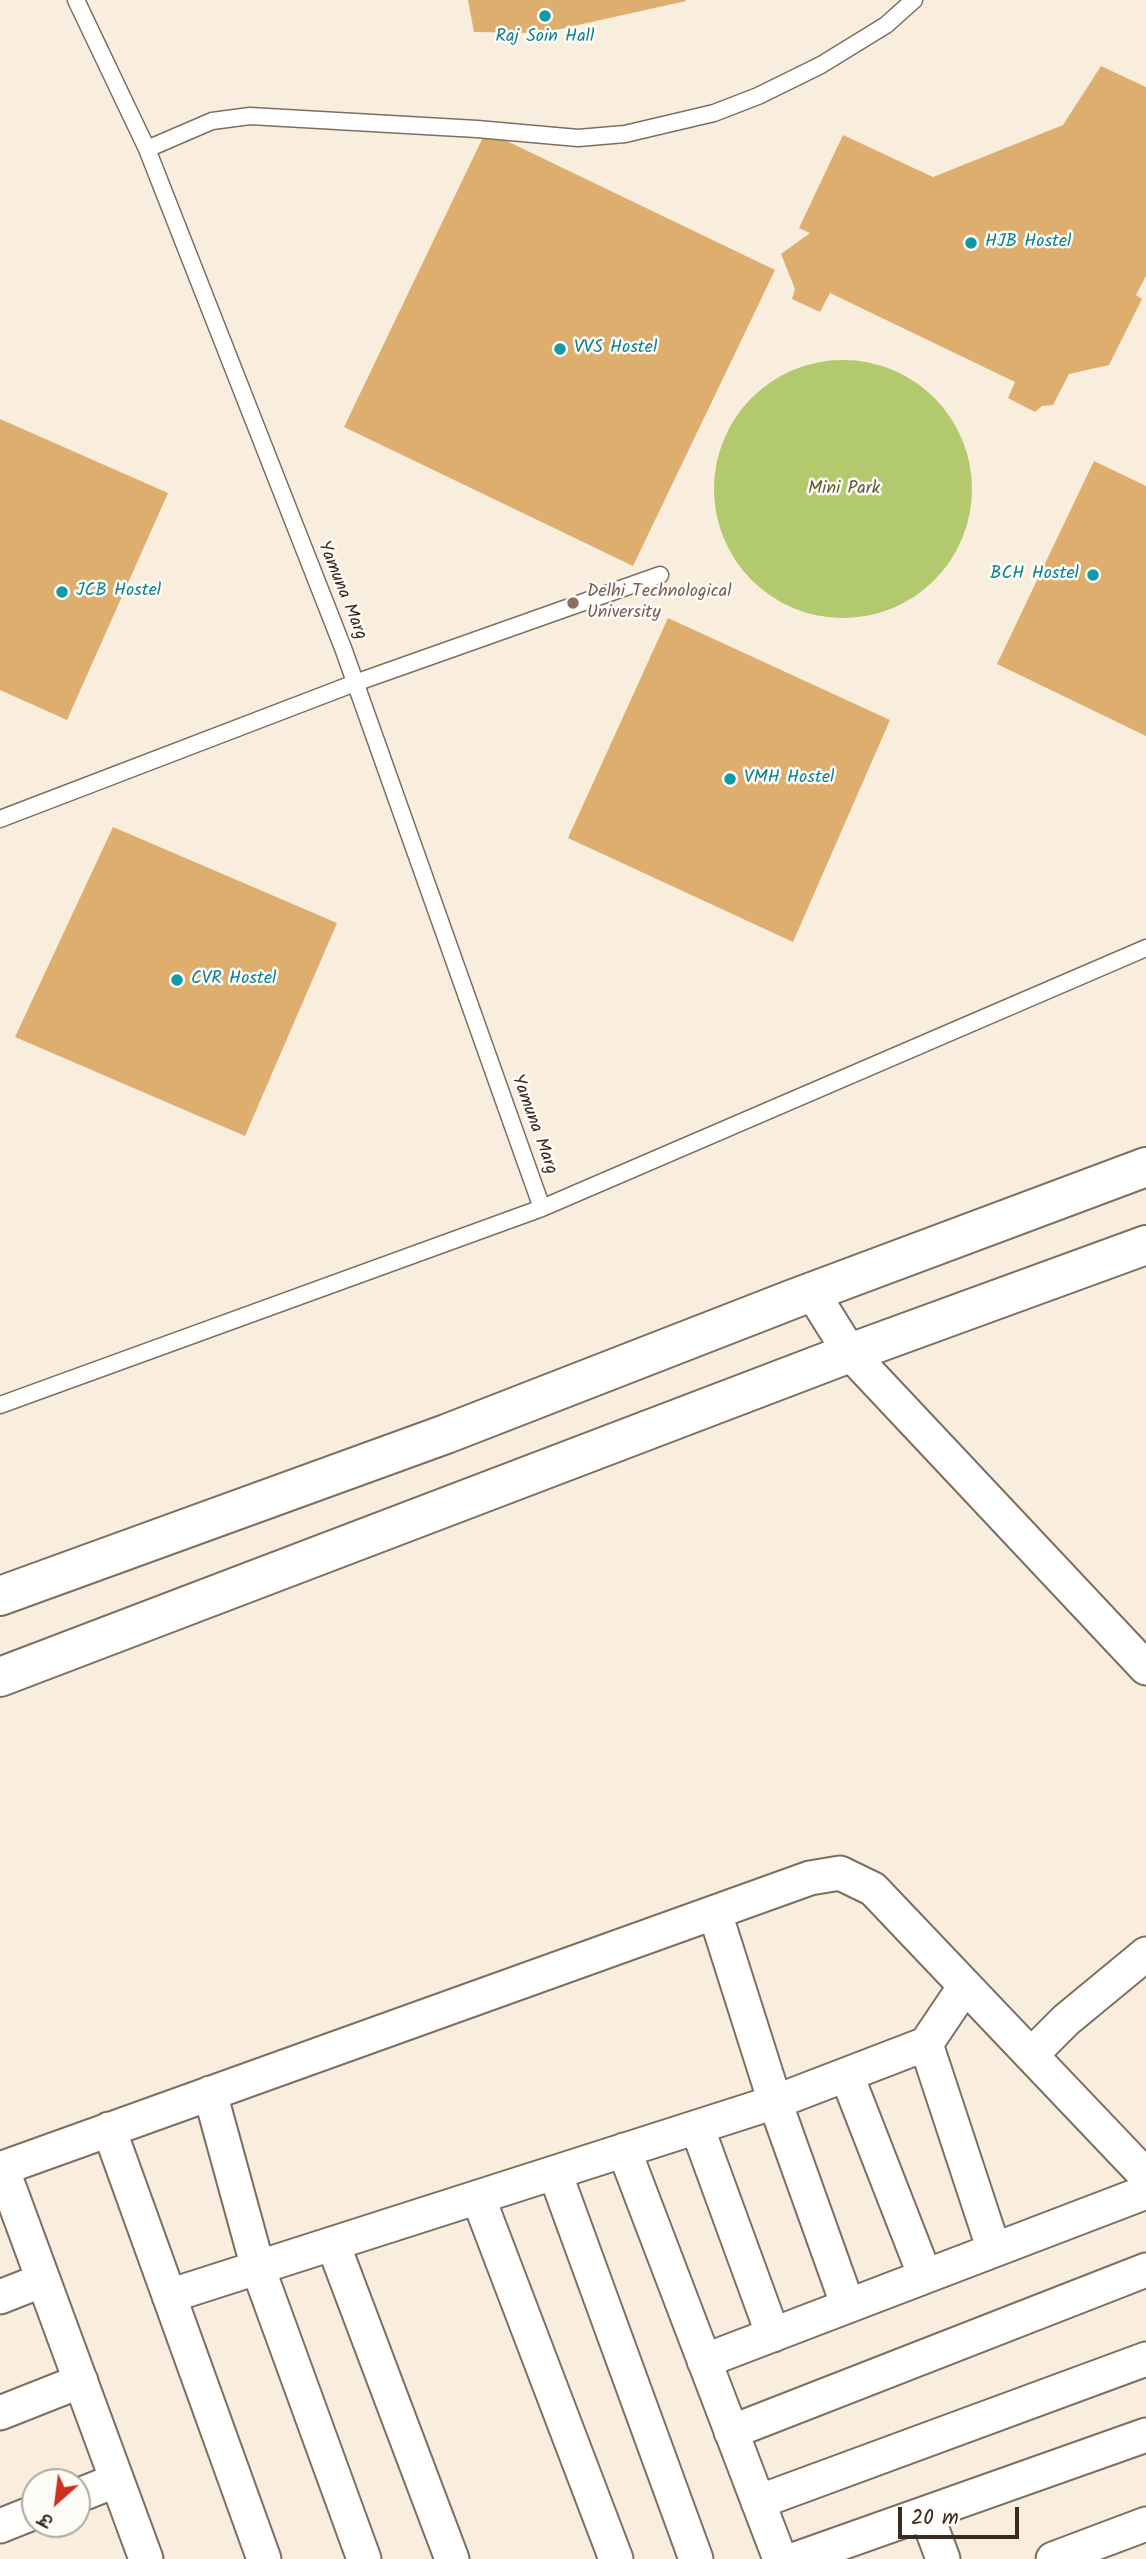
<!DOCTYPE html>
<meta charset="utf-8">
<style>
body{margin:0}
#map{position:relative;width:1146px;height:2559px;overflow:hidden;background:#f9eddd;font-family:Kalam,"Playpen Sans Deva",sans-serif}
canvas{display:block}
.north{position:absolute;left:21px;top:2468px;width:70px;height:70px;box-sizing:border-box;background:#fdfcf7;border:2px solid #afa8a0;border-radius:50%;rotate:208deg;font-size:19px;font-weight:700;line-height:28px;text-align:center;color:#3b2a1e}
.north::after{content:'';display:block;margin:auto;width:24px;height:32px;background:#c8321e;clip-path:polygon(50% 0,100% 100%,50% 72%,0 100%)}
.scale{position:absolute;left:898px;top:2507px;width:121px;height:32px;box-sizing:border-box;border:4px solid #3b2a1e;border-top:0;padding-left:9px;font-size:21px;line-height:24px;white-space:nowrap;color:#3b2a1e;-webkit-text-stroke:5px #fdfcf7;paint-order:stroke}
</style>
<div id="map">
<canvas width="1146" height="2559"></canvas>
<div class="north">उ</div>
<div class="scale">20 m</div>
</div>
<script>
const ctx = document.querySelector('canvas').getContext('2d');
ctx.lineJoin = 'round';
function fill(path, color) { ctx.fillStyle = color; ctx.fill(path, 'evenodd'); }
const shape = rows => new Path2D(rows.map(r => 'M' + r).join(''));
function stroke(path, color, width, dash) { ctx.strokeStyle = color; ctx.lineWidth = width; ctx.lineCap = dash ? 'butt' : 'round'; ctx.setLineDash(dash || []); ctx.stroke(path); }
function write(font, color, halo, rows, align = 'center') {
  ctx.font = font + ' Kalam,sans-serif'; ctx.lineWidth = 5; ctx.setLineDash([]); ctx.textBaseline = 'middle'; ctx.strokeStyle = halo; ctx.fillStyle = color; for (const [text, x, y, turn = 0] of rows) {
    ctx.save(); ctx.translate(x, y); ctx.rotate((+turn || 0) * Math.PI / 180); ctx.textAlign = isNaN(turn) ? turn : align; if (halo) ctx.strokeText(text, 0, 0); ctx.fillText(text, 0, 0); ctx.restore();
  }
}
fill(shape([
 '714 489a129 129 0 1 1 258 0a129 129 0 1 1-258 0Z'
]), '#b2c96e');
fill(shape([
 [468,0,685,0,686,1,542,33,474,32],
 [1101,66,1146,87,1146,276,1136,295,1142,299,1109,365,1069,374,1053,405,1042,406,1035,412,1008,398,1015,382,830,293,820,312,792,299,795,289,781,254,810,233,799,228,843,135,933,177,1063,125],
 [486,131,775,270,633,566,344,427],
 [0,419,168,493,67,720,0,690],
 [1094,461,1146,486,1146,736,997,664],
 [668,618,890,720,793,942,568,838],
 [113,827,337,923,245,1136,15,1037]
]), '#deae6f');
const service = shape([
 [76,0,147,149,343,648,542,1208],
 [147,149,212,121,250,116,477,129,578,138,625,134,714,113,758,96,821,65,886,25,914,0],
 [0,819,355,683,660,575],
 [0,1405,542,1208,1146,948]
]);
const minor = shape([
 [812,1292,850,1353,1146,1668],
 [715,1913,775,2102,848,2306],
 [926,2044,965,1986],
 [1031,2055,1066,2020,1146,1954],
 [847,2076,925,2276],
 [210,2093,258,2268,364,2559],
 [697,2127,773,2335],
 [109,2129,264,2559],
 [624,2150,780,2559],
 [2,2168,146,2559],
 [0,2169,810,1878,840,1873,873,1889,1146,2176],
 [555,2173,696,2559],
 [478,2197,616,2559],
 [333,2244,452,2559],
 [169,2296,775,2102,926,2044,994,2250],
 [0,2297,43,2280],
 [704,2361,1146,2192],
 [0,2413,81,2381],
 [731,2432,1146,2270],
 [77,2496,117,2480],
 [758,2502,1146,2359],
 [926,2513,943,2559],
 [0,2526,35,2512],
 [796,2559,1146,2435],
 [1053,2559,1146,2524]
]);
const tertiary = shape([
 [0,1596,446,1434,793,1299,1146,1167],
 [0,1677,850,1353,1146,1245]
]);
stroke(service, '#7e6e61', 19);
stroke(minor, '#7e6e61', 37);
stroke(tertiary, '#7e6e61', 42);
stroke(service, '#fff', 16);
stroke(minor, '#fff', 33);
stroke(tertiary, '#fff', 38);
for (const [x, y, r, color] of [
 [545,16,7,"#0f9aa8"],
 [971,243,7,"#0f9aa8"],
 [560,349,7,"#0f9aa8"],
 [1093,575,7,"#0f9aa8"],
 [62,592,7,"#0f9aa8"],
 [573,603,7,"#8d6e63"],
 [730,779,7,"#0f9aa8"],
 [177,980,7,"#0f9aa8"]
]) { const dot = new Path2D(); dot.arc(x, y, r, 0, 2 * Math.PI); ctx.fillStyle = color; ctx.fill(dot); stroke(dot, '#fdfcf7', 2.5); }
write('18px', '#0d838f', '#fdfcf7', [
 ["Raj Soin Hall",545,38,"center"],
 ["HJB Hostel",985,243],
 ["VVS Hostel",574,349],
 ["BCH Hostel",1079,575,"right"],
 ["JCB Hostel",76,592],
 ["VMH Hostel",744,779],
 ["CVR Hostel",191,980]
], 'left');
write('18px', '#5f5a36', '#fdfcf7', [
 ["Mini Park",844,490]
]);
write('18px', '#3b2a1e', '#fdfcf7', [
 ["Yamuna Marg",341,591,68],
 ["Yamuna Marg",533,1125,70]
]);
write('18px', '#785e54', '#fdfcf7', [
 ["Delhi Technological",587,593],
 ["University",587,614]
], 'left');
</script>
